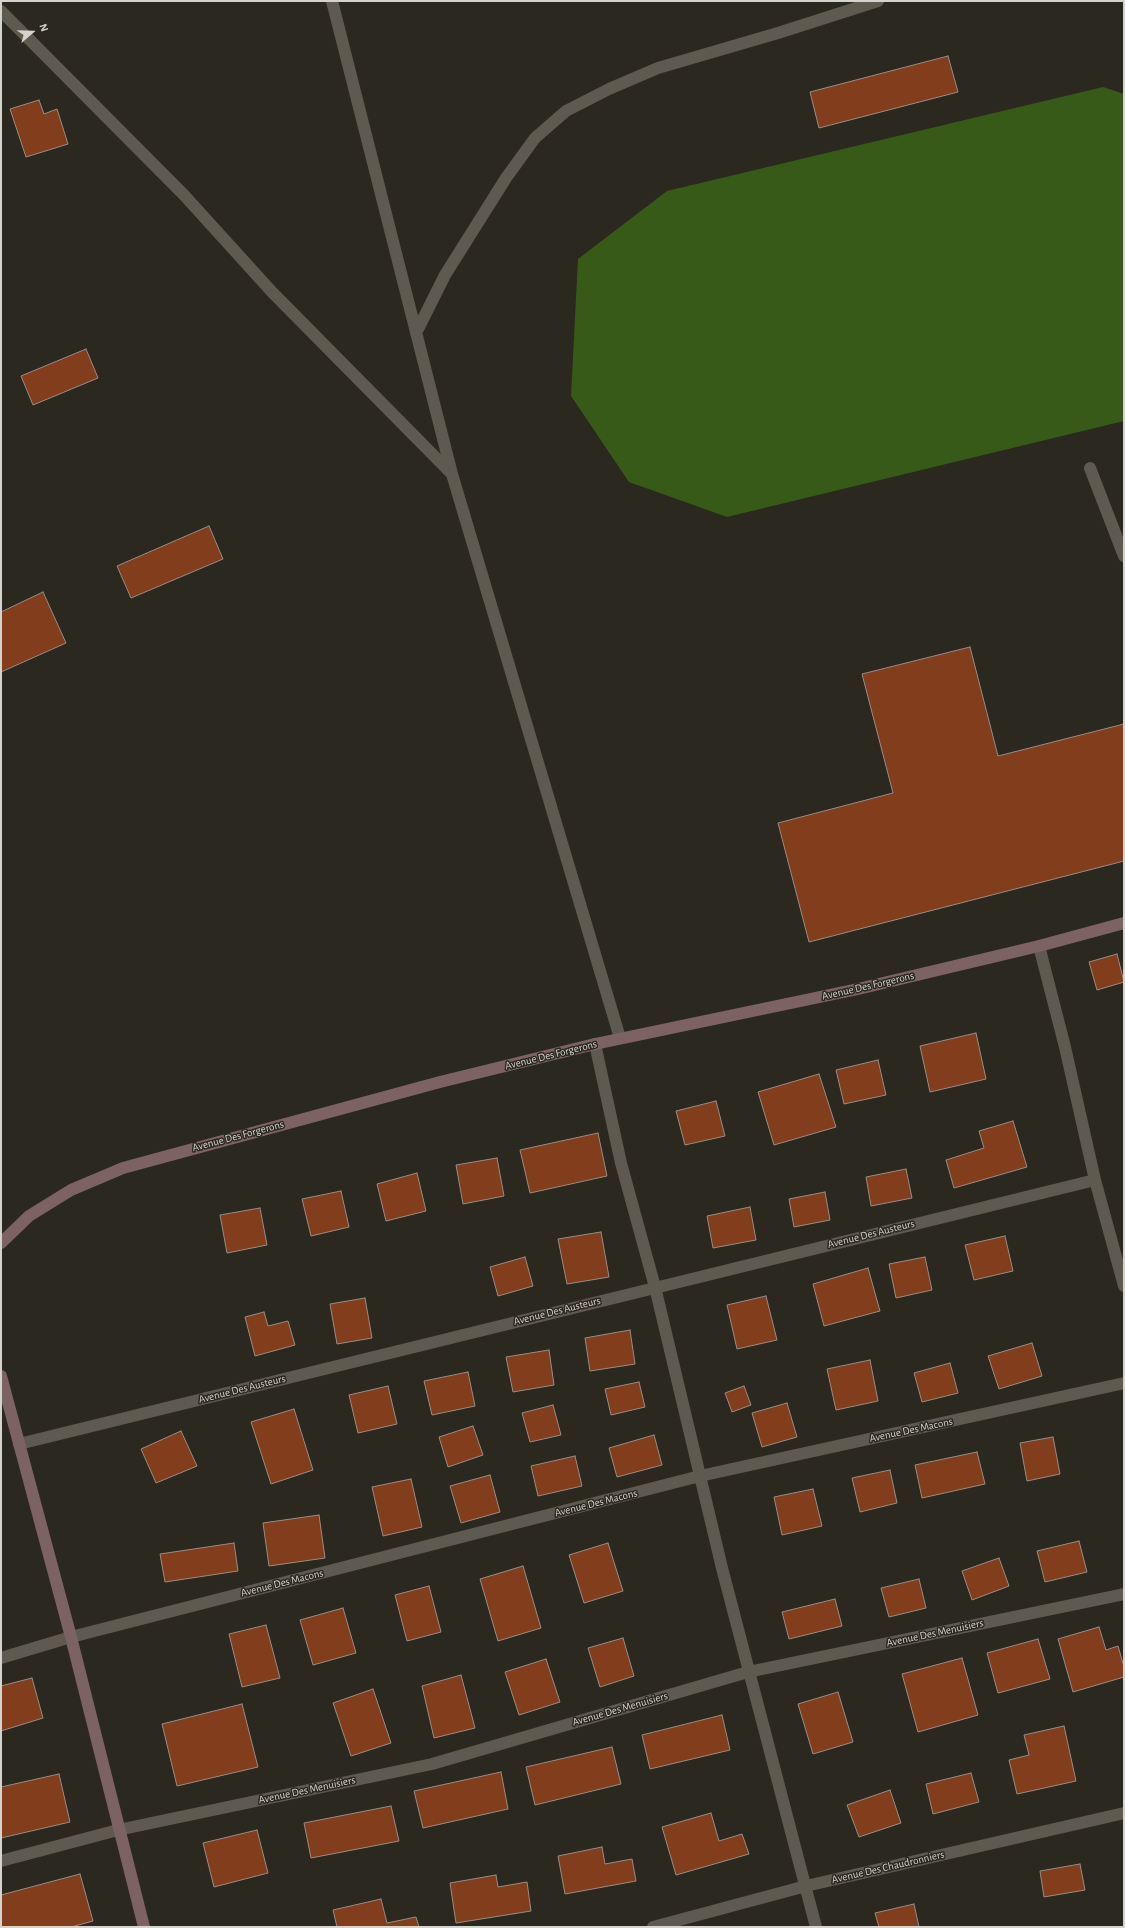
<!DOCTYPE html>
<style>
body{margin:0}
#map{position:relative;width:1125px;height:1928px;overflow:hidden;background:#2b281f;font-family:"Alegreya Sans",sans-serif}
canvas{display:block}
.frame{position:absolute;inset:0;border:2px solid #d5d3cd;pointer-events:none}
.north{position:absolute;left:12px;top:12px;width:40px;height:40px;-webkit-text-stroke:3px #2b281f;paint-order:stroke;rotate:70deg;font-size:11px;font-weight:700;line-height:16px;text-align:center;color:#d5d3cd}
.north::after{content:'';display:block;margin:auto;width:14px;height:18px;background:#d5d3cd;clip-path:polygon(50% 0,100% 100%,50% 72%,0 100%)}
</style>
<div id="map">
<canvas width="1125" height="1928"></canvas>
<div class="frame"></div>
<div class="north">N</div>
</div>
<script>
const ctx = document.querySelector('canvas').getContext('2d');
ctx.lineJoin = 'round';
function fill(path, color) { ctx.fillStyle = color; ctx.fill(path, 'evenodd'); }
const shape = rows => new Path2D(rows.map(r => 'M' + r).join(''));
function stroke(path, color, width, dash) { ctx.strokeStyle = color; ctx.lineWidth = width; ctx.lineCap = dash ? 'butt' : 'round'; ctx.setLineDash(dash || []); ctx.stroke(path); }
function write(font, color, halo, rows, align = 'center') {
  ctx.font = font + ' "Alegreya Sans",sans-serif'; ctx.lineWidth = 3; ctx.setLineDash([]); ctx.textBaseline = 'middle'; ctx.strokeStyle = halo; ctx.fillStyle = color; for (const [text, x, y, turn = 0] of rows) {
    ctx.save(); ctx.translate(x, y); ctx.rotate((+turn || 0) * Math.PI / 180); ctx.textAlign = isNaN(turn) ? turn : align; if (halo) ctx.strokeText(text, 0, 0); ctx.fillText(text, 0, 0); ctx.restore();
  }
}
fill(shape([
 [1103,87,1124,94,1124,421,727,517,629,482,571,396,578,259,667,191]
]), '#375a19');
const building = shape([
 [948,56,958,92,819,128,810,92,948,56],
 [39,100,44,114,57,109,68,144,26,157,10,109,39,100],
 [86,349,98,378,33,405,21,376,86,349],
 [209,526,223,559,131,598,117,566,209,526],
 [43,592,66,643,1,672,1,612,43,592],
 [970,647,998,756,1124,724,1124,861,809,942,778,823,893,793,862,674,970,647],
 [1117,954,1124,982,1097,990,1089,962,1117,954],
 [976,1033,986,1079,930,1092,920,1046,976,1033],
 [878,1060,886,1095,844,1104,836,1070,878,1060],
 [819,1074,836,1127,774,1145,758,1092,819,1074],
 [716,1101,725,1136,685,1145,676,1111,716,1101],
 [1013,1121,1027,1167,954,1188,946,1160,984,1148,979,1131,1013,1121],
 [598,1133,607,1176,530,1193,520,1150,598,1133],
 [497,1158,504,1196,463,1204,456,1165,497,1158],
 [906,1169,912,1198,871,1206,866,1177,906,1169],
 [417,1173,426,1211,386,1221,377,1184,417,1173],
 [341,1191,349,1227,311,1236,302,1199,341,1191],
 [825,1192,830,1220,794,1227,789,1199,825,1192],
 [750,1207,756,1240,713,1248,707,1216,750,1207],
 [260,1208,267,1245,227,1253,220,1215,260,1208],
 [601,1232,609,1277,567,1284,558,1239,601,1232],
 [1005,1236,1013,1271,974,1280,965,1245,1005,1236],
 [525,1257,533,1286,498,1296,490,1267,525,1257],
 [925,1257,932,1290,896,1298,889,1264,925,1257],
 [868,1268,880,1311,824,1326,813,1284,868,1268],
 [766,1296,777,1340,737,1349,727,1305,766,1296],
 [365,1298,372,1338,337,1344,330,1304,365,1298],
 [264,1312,268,1326,288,1321,295,1345,255,1356,245,1317,264,1312],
 [630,1330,635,1364,590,1371,585,1338,630,1330],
 [1032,1343,1042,1376,999,1389,988,1356,1032,1343],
 [549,1350,554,1385,513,1392,506,1357,549,1350],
 [870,1360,878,1401,836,1410,827,1369,870,1360],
 [950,1363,958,1393,922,1402,914,1373,950,1363],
 [468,1372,475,1406,432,1415,424,1381,468,1372],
 [639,1382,645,1407,611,1415,605,1389,639,1382],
 [388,1386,397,1424,358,1433,349,1395,388,1386],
 [744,1386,751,1405,732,1412,725,1393,744,1386],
 [787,1403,797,1437,762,1447,752,1413,787,1403],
 [553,1405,561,1435,530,1442,522,1413,553,1405],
 [294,1409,313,1470,271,1484,251,1422,294,1409],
 [473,1426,483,1455,448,1467,439,1437,473,1426],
 [181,1431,197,1466,156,1483,141,1449,181,1431],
 [654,1435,662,1465,617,1477,609,1448,654,1435],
 [1053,1437,1060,1474,1027,1481,1020,1443,1053,1437],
 [977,1452,985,1484,922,1498,915,1465,977,1452],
 [575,1456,582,1486,538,1496,531,1466,575,1456],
 [890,1470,897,1503,860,1512,852,1478,890,1470],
 [490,1475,500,1512,461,1523,450,1486,490,1475],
 [411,1479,422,1527,383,1536,372,1487,411,1479],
 [813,1489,822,1526,782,1535,774,1497,813,1489],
 [319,1515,325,1558,269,1566,263,1523,319,1515],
 [1079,1541,1087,1572,1045,1582,1037,1551,1079,1541],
 [234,1543,238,1571,165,1582,160,1554,234,1543],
 [608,1543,623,1591,584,1603,569,1555,608,1543],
 [999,1558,1009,1586,972,1600,962,1571,999,1558],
 [523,1566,541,1628,498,1641,480,1579,523,1566],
 [919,1579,926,1608,889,1617,881,1588,919,1579],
 [429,1586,441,1632,407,1641,395,1595,429,1586],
 [835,1599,842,1626,789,1639,782,1612,835,1599],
 [343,1608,356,1653,313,1665,300,1620,343,1608],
 [266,1625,280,1678,242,1687,229,1634,266,1625],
 [1099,1627,1106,1650,1118,1646,1124,1667,1124,1677,1073,1692,1058,1639,1099,1627],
 [623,1638,634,1676,600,1687,588,1648,623,1638],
 [1038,1639,1050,1679,998,1693,987,1653,1038,1639],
 [962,1658,978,1715,918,1732,902,1674,962,1658],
 [546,1659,560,1702,519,1715,505,1672,546,1659],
 [461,1675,475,1728,434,1738,422,1686,461,1675],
 [32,1678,43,1718,1,1731,1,1686,32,1678],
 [373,1689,391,1743,351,1756,333,1703,373,1689],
 [838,1692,853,1742,813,1754,798,1704,838,1692],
 [242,1704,258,1767,177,1786,162,1724,242,1704],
 [722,1715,730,1750,650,1769,642,1735,722,1715],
 [1064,1726,1076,1781,1017,1794,1009,1760,1029,1755,1024,1735,1064,1726],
 [612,1747,621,1784,535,1805,526,1767,612,1747],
 [501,1772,508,1809,423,1828,414,1791,501,1772],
 [971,1773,979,1802,933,1814,926,1784,971,1773],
 [59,1774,70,1822,1,1838,1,1787,59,1774],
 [890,1790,901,1823,859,1837,847,1805,890,1790],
 [391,1806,399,1841,311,1858,304,1823,391,1806],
 [711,1813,719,1841,742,1834,749,1854,676,1875,662,1827,711,1813],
 [257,1830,268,1873,214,1887,203,1843,257,1830],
 [602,1847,605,1864,632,1859,636,1881,565,1894,558,1856,602,1847],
 [1080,1864,1085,1890,1044,1897,1040,1871,1080,1864],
 [80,1874,93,1921,71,1927,1,1927,1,1895,80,1874],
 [496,1875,498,1887,527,1882,531,1911,456,1923,450,1883,496,1875],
 [381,1899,387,1923,416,1917,419,1927,337,1927,333,1910,381,1899],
 [914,1904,919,1927,879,1927,875,1913,914,1904]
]);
fill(building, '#813d1c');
stroke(building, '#998d88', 1);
stroke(shape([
 [332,1,452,474,620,1038],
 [1,11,184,195,272,292,452,474],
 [416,333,445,275,506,178,535,138,566,111,609,89,658,68,778,33,878,1],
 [1090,468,1124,556],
 [1039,946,1065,1047,1095,1180,1124,1286],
 [595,1044,621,1163,655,1287,722,1568,816,1927],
 [19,1444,1095,1180],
 [1,1658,71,1637,700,1476,1124,1383],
 [1,1861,118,1830,432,1764,748,1672,1124,1594],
 [653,1927,806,1886,1124,1813]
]), '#5e5a50', 12);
stroke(shape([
 [1,1243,29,1216,71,1190,123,1168,440,1082,595,1044,858,989,1039,946,1124,923],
 [1,1376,71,1637,144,1927]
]), '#7d6262', 12);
write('11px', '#d5d3cd', '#2b281f', [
 ["Avenue Des Forgerons",868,986,-13],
 ["Avenue Des Forgerons",551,1055,-14],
 ["Avenue Des Forgerons",238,1136,-15],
 ["Avenue Des Austeurs",871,1234,-14],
 ["Avenue Des Austeurs",557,1311,-14],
 ["Avenue Des Austeurs",242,1389,-14],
 ["Avenue Des Macons",911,1430,-12],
 ["Avenue Des Macons",596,1503,-14],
 ["Avenue Des Macons",282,1583,-14],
 ["Avenue Des Menuisiers",935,1633,-12],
 ["Avenue Des Menuisiers",620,1709,-16],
 ["Avenue Des Menuisiers",307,1790,-12],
 ["Avenue Des Chaudronniers",888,1867,-13]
]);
</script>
